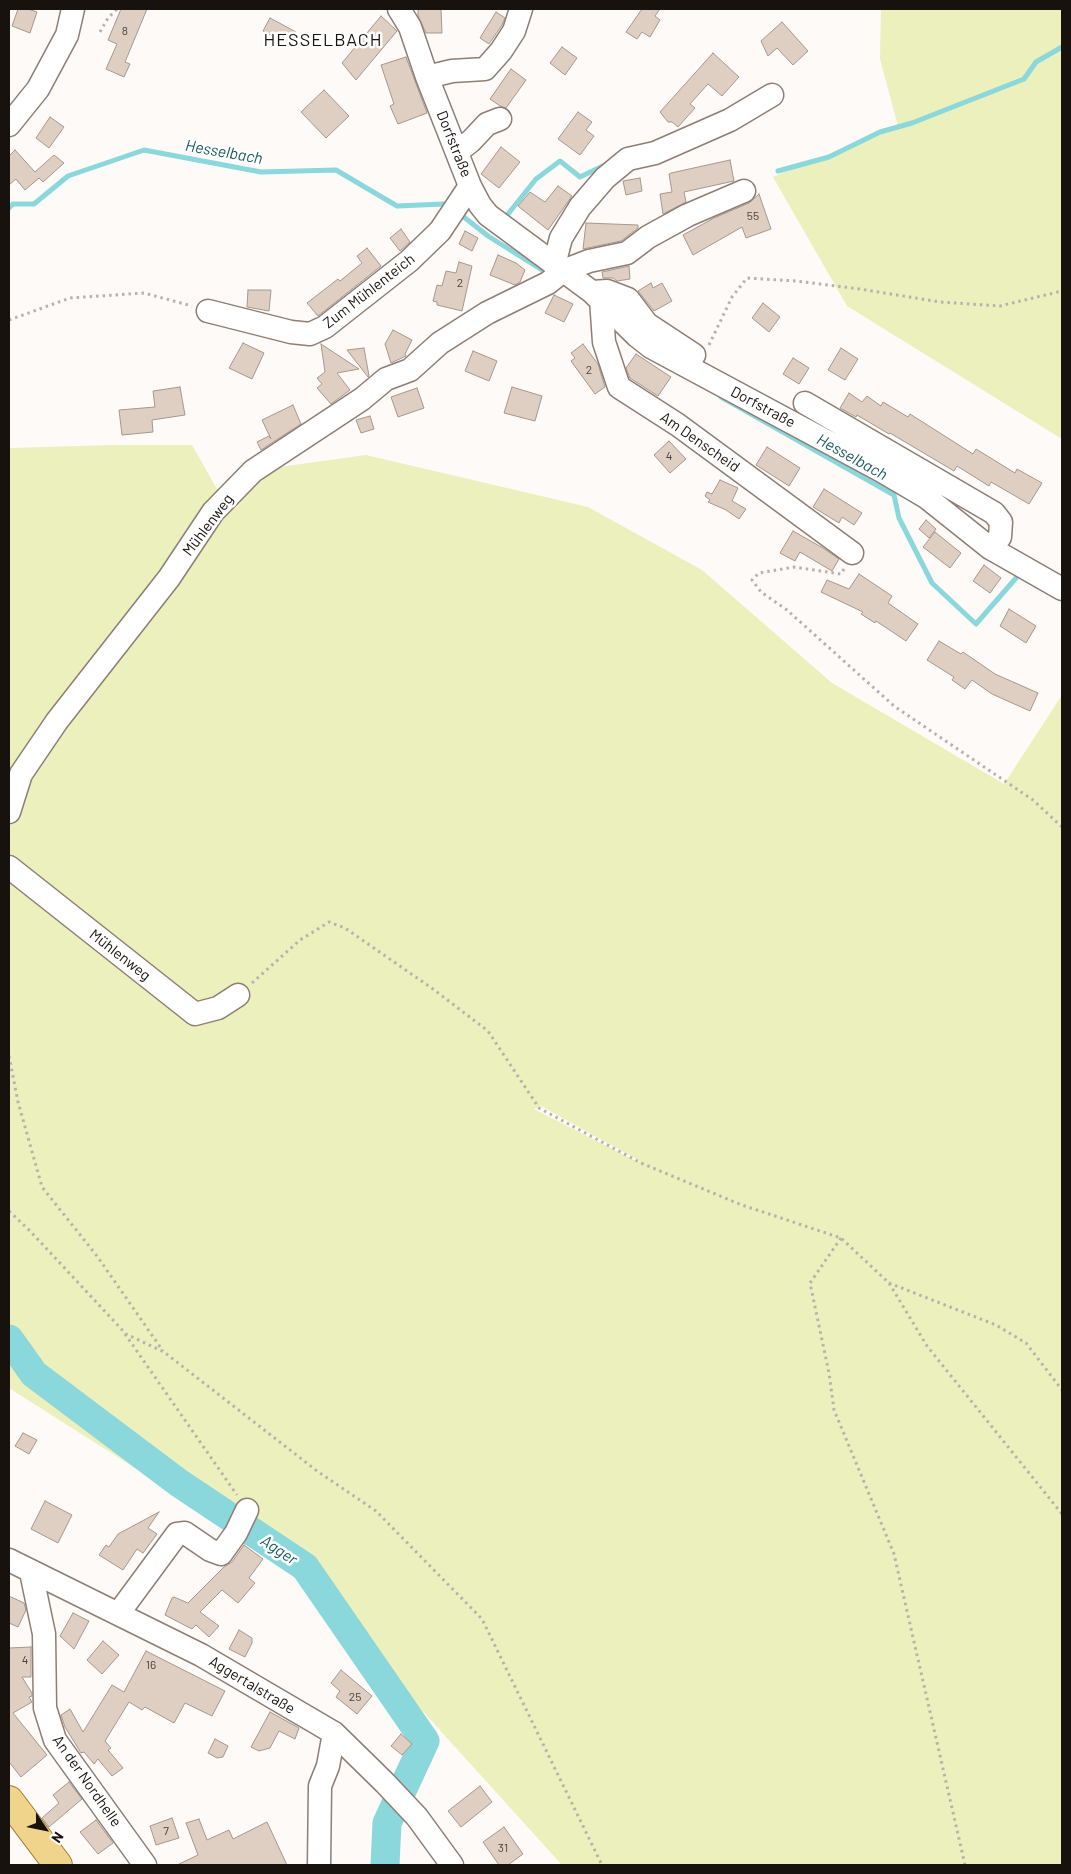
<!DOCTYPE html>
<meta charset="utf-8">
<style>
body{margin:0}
#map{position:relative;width:1071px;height:1874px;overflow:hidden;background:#fdfaf7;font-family:Barlow,sans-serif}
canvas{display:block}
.frame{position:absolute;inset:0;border:10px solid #18120e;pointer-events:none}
.north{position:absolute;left:20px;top:1804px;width:50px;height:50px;-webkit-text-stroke:4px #fff;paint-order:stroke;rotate:124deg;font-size:14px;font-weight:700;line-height:20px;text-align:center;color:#18120e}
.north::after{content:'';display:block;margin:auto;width:18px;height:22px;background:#18120e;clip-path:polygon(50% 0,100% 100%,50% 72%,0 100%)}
</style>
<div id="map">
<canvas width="1071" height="1874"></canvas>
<div class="frame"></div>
<div class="north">N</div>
</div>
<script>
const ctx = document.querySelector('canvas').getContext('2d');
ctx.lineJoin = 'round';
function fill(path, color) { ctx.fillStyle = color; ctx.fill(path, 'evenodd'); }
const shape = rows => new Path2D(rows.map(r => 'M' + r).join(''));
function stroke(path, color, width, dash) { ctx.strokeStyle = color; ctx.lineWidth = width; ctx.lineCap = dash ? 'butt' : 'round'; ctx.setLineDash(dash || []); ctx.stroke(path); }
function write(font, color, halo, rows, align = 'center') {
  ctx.font = font + ' Barlow,sans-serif'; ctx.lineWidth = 5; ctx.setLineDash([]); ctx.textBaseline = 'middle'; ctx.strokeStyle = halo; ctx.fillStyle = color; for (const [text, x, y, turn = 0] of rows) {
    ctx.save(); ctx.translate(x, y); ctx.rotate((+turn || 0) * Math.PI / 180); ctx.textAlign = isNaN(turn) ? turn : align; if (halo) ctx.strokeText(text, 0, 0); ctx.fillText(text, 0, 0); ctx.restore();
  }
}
fill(shape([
 [881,9,1062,9,1062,439,847,306,773,177,898,126,880,59],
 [116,445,192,445,222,498,9,805,9,448],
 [366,455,588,507,702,570,832,683,1004,784,1062,695,1062,1865,562,1865,294,1569,9,1388,9,817,23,775,258,470],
 [541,1106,640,1161,638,1162,534,1109]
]), '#ebf0bc');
stroke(shape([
 [778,171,829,157,880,132,912,123,1024,79,1036,62,1062,47],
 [9,208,13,204,34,204,68,176,144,150,261,172,336,170,397,206,444,204],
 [460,214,488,236,542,270],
 [504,219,536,179,560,161,580,177,607,164],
 [721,397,894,495,899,518,932,583,976,624,1016,578]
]), '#8ad7dc', 5);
stroke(shape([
 [9,1339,34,1374,179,1483,305,1567,425,1741,387,1823,385,1865]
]), '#8ad7dc', 29);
const building = shape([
 [18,9,28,9,37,12,30,33,12,26,18,9],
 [121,9,147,9,125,62,130,64,124,77,106,69,117,44,108,40,121,9],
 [418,9,441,9,442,33,426,33,418,16,418,9],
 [642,9,660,9,655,16,660,20,650,37,642,32,637,39,626,32,642,9],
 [496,12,505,18,502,25,489,44,480,38,496,12],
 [381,16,397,31,356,80,342,63,381,16],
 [270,18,296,32,292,47,263,31,270,18],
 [782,22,808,51,793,65,777,48,768,56,761,41,782,22],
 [562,47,577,58,565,75,550,63,562,47],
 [713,53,739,77,722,96,708,84,690,104,695,108,678,127,672,122,668,122,660,112,713,53],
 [406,57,427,113,398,124,390,106,394,104,381,65,406,57],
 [511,69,526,80,506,108,500,106,490,99,511,69],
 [324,90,349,116,326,138,301,112,324,90],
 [578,112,592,122,586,130,594,136,580,155,558,139,578,112],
 [50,117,64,127,49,148,36,138,50,117],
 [501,147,520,162,499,188,481,174,501,147],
 [15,150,35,172,54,155,64,163,43,182,39,178,25,190,16,179,9,185,9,156,15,150],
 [730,160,734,181,684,192,686,202,663,214,660,194,672,192,669,174,671,173,730,160],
 [640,178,642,191,626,195,623,181,640,178],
 [558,186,572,196,548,230,518,206,530,192,545,202,558,186],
 [759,194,771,229,746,238,742,227,693,255,683,235,714,218,749,203,759,194],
 [586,223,638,225,638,228,621,241,583,249,586,223],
 [401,229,410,242,400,251,390,238,401,229],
 [465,231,478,238,472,251,459,244,465,231],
 [367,248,381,266,318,316,307,303,338,279,340,281,362,263,357,256,367,248],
 [498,255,516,263,525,270,520,282,515,285,490,275,498,255],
 [459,262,472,266,462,311,437,305,437,302,433,301,437,285,442,286,446,271,456,273,459,262],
 [629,266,630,279,617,281,613,278,603,278,602,272,629,266],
 [651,283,653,288,662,283,672,301,654,311,638,291,651,283],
 [248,290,271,290,269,311,247,307,248,290],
 [554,295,573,304,564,322,545,313,554,295],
 [763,303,780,317,769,332,752,318,763,303],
 [393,330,412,340,405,354,406,356,391,363,385,344,393,330],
 [243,343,264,353,252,379,229,368,243,343],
 [321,344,359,369,337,373,350,390,331,404,317,388,322,384,317,378,325,372,321,344],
 [583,344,598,364,605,387,595,394,571,361,575,358,571,353,583,344],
 [364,348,369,376,368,377,347,350,364,348],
 [841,348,858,359,845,380,828,370,841,348],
 [473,351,497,361,489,381,465,371,473,351],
 [636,354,671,377,658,396,630,378,626,368,636,354],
 [793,358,809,368,799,384,783,374,793,358],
 [180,387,185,415,152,420,153,432,122,435,119,410,155,407,153,391,180,387],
 [512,387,542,396,535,421,504,413,512,387],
 [417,388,424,408,398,417,391,397,417,388],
 [849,393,862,402,867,396,881,406,883,402,908,417,910,414,973,454,976,449,1015,473,1017,469,1042,483,1029,504,991,482,989,486,957,466,954,471,890,433,889,434,857,415,856,417,840,408,849,393],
 [293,405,301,424,261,450,257,442,269,436,271,439,262,420,293,405],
 [370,416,374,429,361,433,356,420,370,416],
 [669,441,686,459,670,473,654,455,669,441],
 [767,447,800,468,789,486,756,465,767,447],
 [720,480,738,488,732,501,746,509,739,519,726,510,708,502,710,500,705,496,707,492,712,494,720,480],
 [824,489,862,513,854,525,842,517,839,523,813,507,824,489],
 [926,520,936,529,929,538,919,529,926,520],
 [793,531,823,548,839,559,832,571,800,552,795,561,780,553,793,531],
 [935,532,961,553,950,568,923,547,935,532],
 [984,565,1001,578,990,593,973,581,984,565],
 [859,574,892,596,888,603,918,624,906,641,876,621,875,623,861,614,863,612,821,592,827,580,849,589,859,574],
 [1009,609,1036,626,1026,643,1000,626,1009,609],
 [939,641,961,654,963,652,995,674,1038,693,1030,711,992,694,972,680,965,689,952,680,954,677,927,660,939,641],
 [23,1433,37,1440,29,1454,15,1446,23,1433],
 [45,1501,72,1515,58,1543,31,1529,45,1501],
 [159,1512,148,1528,157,1534,143,1553,137,1549,123,1570,99,1555,106,1545,109,1547,118,1534,159,1512],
 [244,1545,263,1559,249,1578,255,1583,238,1603,222,1590,200,1612,219,1626,209,1637,196,1625,192,1629,165,1615,172,1598,174,1597,188,1603,224,1567,232,1562,244,1545],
 [9,1596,24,1603,26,1610,18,1627,9,1623,9,1596],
 [73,1613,89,1621,74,1649,60,1636,73,1613],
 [239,1630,252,1638,252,1643,245,1657,229,1649,239,1630],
 [103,1641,119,1655,102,1674,87,1660,103,1641],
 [31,1647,31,1677,22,1677,32,1693,32,1696,29,1697,32,1702,13,1713,47,1755,21,1777,9,1762,9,1648,31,1647],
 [146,1651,225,1691,212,1716,185,1703,174,1723,145,1707,142,1710,129,1702,105,1741,111,1748,108,1750,123,1768,112,1776,98,1759,94,1764,84,1752,81,1753,65,1727,61,1715,70,1709,83,1732,112,1685,124,1692,146,1651],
 [341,1670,372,1696,357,1714,336,1697,340,1691,331,1683,341,1670],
 [270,1712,299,1728,295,1739,279,1731,270,1748,259,1751,251,1747,270,1712],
 [401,1734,412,1744,402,1755,391,1746,401,1734],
 [215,1739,228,1746,223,1757,217,1758,208,1753,215,1739],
 [69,1782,82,1799,49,1827,42,1818,59,1803,53,1795,69,1782],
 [480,1786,492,1802,461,1827,448,1811,480,1786],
 [172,1818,179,1838,156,1845,150,1826,172,1818],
 [199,1819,207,1840,229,1830,233,1839,267,1822,287,1865,177,1865,198,1855,186,1823,199,1819],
 [96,1820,113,1843,98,1854,80,1832,96,1820],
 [504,1827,523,1854,508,1865,499,1865,483,1842,504,1827]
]);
fill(building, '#dfcfc3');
stroke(building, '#a7978c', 1);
const minor = shape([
 [399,9,410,27,427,77,470,186,480,205,488,215,592,292,637,336,651,347,880,470,926,497,990,548,1062,589],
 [427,77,452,71,485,69,501,51,514,31,521,9],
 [9,125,38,89,67,35,73,9],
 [457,152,471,141,487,124,500,119],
 [554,265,561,238,580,207,605,178,628,159,655,153,730,120,772,95],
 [592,292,607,291,628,299,647,324,694,355],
 [601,299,604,342,619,387,678,425,852,553],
 [208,311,291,332,310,334,325,327,409,261,440,231,470,186],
 [805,403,994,513,1001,522,1000,537,990,548],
 [9,812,21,774,57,721,169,578,213,512,253,471,362,399,386,379,410,370,440,343,487,313,548,283,563,271,589,261,627,253,648,237,688,215,744,191],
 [9,867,195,1014,218,1008,238,995],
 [9,1560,201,1655,334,1733,385,1783,417,1817,452,1865],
 [31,1572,44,1634,45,1708,55,1740,145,1865],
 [118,1614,177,1534,185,1533,210,1550,221,1554,236,1533,247,1510],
 [319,1865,320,1786,328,1766,334,1733]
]);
const major = shape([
 [9,1800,58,1865]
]);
stroke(minor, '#8e7e74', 25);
stroke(major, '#9f7d2d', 30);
stroke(shape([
 [100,32,108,18,117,9],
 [9,320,70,298,144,293,192,306],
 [709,345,732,297,747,278,796,281,860,289,940,302,1000,306,1062,291],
 [844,569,841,574,794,567,759,573,752,580,761,592,787,610,894,706,1033,800,1062,827],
 [252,983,300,940,329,922,345,928,433,989,488,1031,539,1108,641,1163,742,1205,841,1238,889,1283,927,1346,1062,1514],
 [9,1056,18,1102,42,1187,97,1256,163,1351],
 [9,1211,31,1232,126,1334,164,1352,317,1471,376,1511,482,1619,602,1865],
 [841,1238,810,1283,829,1373,834,1410,894,1554,965,1865],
 [889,1283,996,1325,1026,1343,1062,1390],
 [125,1334,237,1495]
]), '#b6b2ae', 3, [2.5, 4]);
stroke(minor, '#fff', 22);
stroke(major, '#f1d48b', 28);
write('12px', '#4a413b', null, [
 ["8",125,31],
 ["55",753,216],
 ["2",460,283],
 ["2",589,370],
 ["4",669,456],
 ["4",25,1660],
 ["16",151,1665],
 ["25",355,1697],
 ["7",166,1831],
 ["31",503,1848]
]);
write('15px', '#18120e', '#fff', [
 ["Dorfstraße",454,144,68],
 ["Zum Mühlenteich",369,291,-38],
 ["Dorfstraße",763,407,28],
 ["Am Denscheid",700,442,35],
 ["Mühlenweg",208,525,-53],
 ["Mühlenweg",120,955,38],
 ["Aggertalstraße",252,1685,31],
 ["An der Nordhelle",87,1781,55]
]);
write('italic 16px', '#1a5b5f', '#fff', [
 ["Hesselbach",224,152,10],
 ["Hesselbach",852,457,29],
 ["Agger",279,1550,34]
]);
ctx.letterSpacing = '1px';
write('18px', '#18120e', '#fff', [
 ["HESSELBACH",323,40]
]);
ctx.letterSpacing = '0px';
</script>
